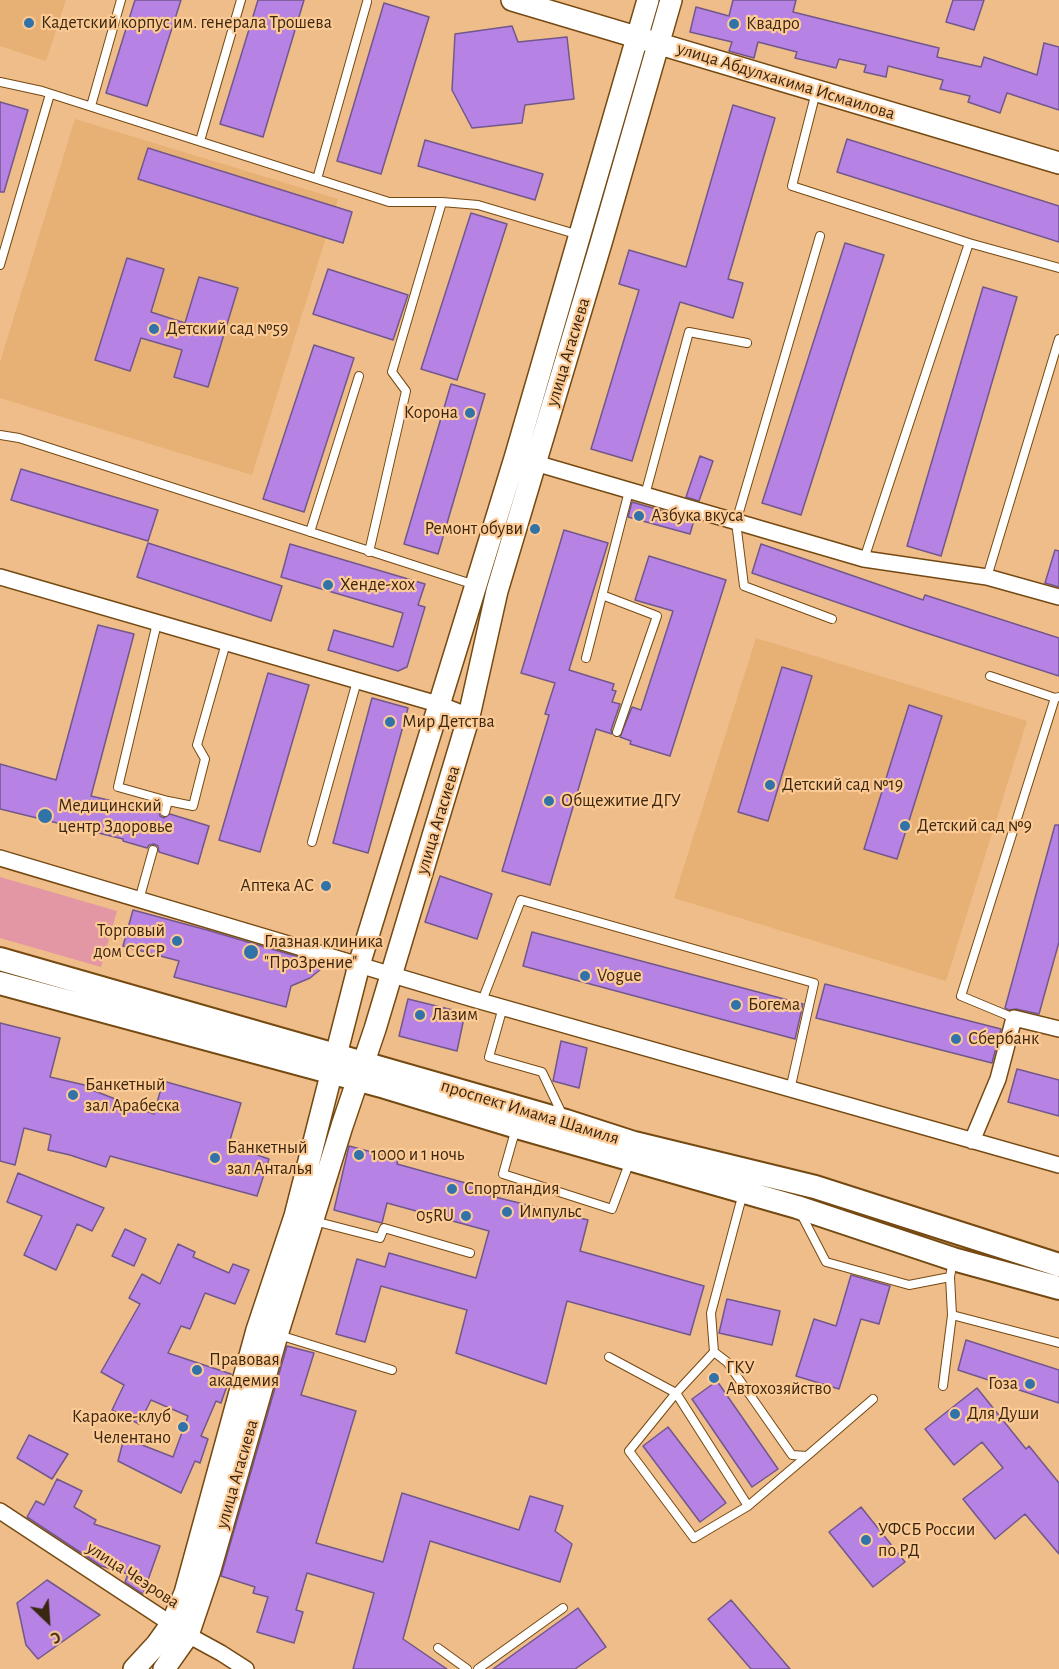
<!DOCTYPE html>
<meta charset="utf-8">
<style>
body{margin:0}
#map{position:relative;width:1059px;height:1669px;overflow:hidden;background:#efbd89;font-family:"Alegreya Sans",sans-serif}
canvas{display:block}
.north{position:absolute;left:18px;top:1591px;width:60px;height:60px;-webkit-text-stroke:4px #fcca95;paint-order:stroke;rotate:155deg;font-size:16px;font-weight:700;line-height:24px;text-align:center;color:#3a2711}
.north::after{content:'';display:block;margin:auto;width:21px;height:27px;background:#3a2711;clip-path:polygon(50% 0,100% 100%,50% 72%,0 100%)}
</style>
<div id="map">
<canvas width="1059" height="1669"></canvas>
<div class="north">С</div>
</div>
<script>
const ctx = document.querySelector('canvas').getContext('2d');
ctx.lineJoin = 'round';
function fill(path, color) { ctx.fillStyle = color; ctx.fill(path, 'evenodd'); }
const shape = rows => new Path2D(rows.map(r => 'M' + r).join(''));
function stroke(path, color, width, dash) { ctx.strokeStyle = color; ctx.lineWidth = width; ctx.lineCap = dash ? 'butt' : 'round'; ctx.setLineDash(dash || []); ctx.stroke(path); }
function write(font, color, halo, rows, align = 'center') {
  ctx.font = font + ' "Alegreya Sans",sans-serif'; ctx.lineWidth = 4.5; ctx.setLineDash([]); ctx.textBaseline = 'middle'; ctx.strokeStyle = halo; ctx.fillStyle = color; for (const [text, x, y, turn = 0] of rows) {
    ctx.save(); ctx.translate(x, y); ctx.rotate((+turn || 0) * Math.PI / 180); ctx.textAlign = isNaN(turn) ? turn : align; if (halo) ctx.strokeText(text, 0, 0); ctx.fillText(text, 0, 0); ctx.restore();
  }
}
fill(shape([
 [0,0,66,0,46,61,0,46],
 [75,119,338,199,252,475,0,398,0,362],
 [756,638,1027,721,946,981,674,898]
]), '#e7b075');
fill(shape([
 [0,877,117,911,101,967,0,938]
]), '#e396a4');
const building = shape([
 [135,0,181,0,147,106,106,93,135,0],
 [258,0,304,0,263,137,220,124,258,0],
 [733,0,796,0,793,12,939,48,937,57,981,67,984,57,1037,75,1044,43,1059,47,1059,110,1007,93,1000,113,968,102,970,96,940,89,943,80,888,66,886,77,864,72,866,65,839,59,836,68,795,58,797,52,758,42,754,58,729,51,732,42,690,32,696,7,729,16,733,0],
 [953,0,984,0,974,30,946,22,953,0],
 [384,3,429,17,381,174,337,161,384,3],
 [512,26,518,42,567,37,574,99,525,105,522,123,472,128,452,90,455,34,512,26],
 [0,102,28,110,4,192,0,192,0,102],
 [733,105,775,118,728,279,743,283,733,318,680,302,632,461,591,449,639,290,619,284,629,250,686,267,733,105],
 [847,139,1059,206,1059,242,837,172,847,139],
 [425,140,543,174,535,200,418,166,425,140],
 [148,148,352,212,343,243,138,179,148,148],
 [471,213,507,224,457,380,421,369,471,213],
 [845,243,884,255,801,515,762,503,845,243],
 [127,258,164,269,151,312,185,323,199,277,238,288,208,387,174,377,182,350,141,338,130,371,95,360,127,258],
 [328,269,408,295,393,340,313,314,328,269],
 [983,287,1017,297,941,556,907,546,983,287],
 [314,345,354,358,304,512,263,499,314,345],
 [451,384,485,394,438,554,404,544,451,384],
 [700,456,713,461,699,501,686,497,700,456],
 [21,469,158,510,148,541,11,500,21,469],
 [632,502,694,520,690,534,628,517,632,502],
 [564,530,608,543,569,670,614,684,612,690,616,691,612,702,620,704,611,730,612,734,596,729,550,885,502,871,549,715,545,714,555,683,521,673,564,530],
 [148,543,282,586,271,621,137,577,148,543],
 [290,544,425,584,418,605,425,607,407,667,398,671,328,650,334,630,393,647,403,613,281,577,290,544],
 [761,544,923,600,925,595,1059,638,1059,676,914,629,752,573,761,544],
 [1055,550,1059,551,1059,587,1045,583,1055,550],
 [649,556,726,580,670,756,630,744,631,741,620,737,632,707,641,710,673,611,635,600,649,556],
 [98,625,134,634,91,796,134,806,135,803,159,811,160,816,164,818,170,814,209,826,198,864,159,852,158,846,154,844,149,845,147,848,123,841,123,839,0,809,0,764,56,780,98,625],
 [782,667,812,676,768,821,738,812,782,667],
 [268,673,309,685,260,852,219,840,268,673],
 [372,698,408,708,368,853,333,843,372,698],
 [909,705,942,716,897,859,864,849,909,705],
 [1055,825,1059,825,1059,942,1039,1014,1016,1009,1009,1010,1005,1008,1055,825],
 [440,876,492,894,477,939,425,922,440,876],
 [133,910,207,930,326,965,310,978,291,986,286,1007,174,977,179,961,123,946,133,910],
 [532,932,803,1004,795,1039,523,966,532,932],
 [825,984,1001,1029,992,1063,816,1018,825,984],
 [408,999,465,1013,457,1051,399,1036,408,999],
 [0,1023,60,1038,50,1077,93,1087,92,1090,154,1114,163,1081,241,1103,230,1140,244,1144,243,1150,269,1159,257,1196,110,1156,106,1167,70,1155,48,1150,51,1135,24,1128,15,1165,0,1161,0,1023],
 [561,1041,587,1048,579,1088,553,1081,561,1041],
 [1017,1069,1059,1080,1059,1116,1008,1102,1017,1069],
 [349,1146,398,1159,397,1164,480,1187,479,1193,588,1220,580,1251,704,1286,690,1335,567,1301,546,1384,456,1353,467,1310,381,1286,365,1342,336,1334,357,1259,385,1267,389,1253,476,1278,489,1231,387,1203,382,1223,334,1210,349,1146],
 [18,1173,104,1208,92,1231,77,1224,56,1270,24,1255,42,1216,7,1202,18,1173],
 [125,1229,146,1239,134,1266,112,1256,125,1229],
 [178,1244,195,1252,193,1257,229,1273,233,1264,249,1270,235,1304,205,1293,190,1329,181,1326,168,1353,231,1374,221,1403,216,1401,201,1436,208,1439,200,1463,195,1461,181,1493,118,1461,124,1438,173,1457,188,1416,151,1400,139,1424,112,1410,124,1385,101,1372,140,1304,129,1298,142,1274,160,1284,178,1244],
 [851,1275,890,1286,879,1324,861,1319,839,1389,796,1376,814,1319,836,1326,851,1275],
 [727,1299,780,1311,772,1345,719,1333,727,1299],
 [966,1340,1059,1370,1059,1403,958,1370,966,1340],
 [287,1346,314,1353,301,1395,356,1411,316,1543,383,1562,402,1493,519,1530,530,1496,563,1506,555,1531,572,1544,560,1582,430,1541,403,1639,447,1669,353,1669,374,1593,307,1573,296,1610,303,1612,294,1643,257,1632,268,1597,253,1593,255,1587,221,1576,287,1346],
 [717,1381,778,1469,752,1487,692,1399,717,1381],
 [977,1388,1026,1449,1029,1446,1059,1483,1059,1554,1025,1514,995,1539,963,1499,1003,1468,982,1442,954,1465,925,1429,977,1388],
 [668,1427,726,1503,700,1522,643,1446,668,1427],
 [29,1435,68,1454,52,1479,17,1458,29,1435],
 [57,1479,82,1491,74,1507,96,1520,94,1524,160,1546,143,1594,125,1582,128,1574,101,1566,27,1517,36,1501,44,1505,57,1479],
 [861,1507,905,1562,873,1587,829,1532,861,1507],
 [47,1580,100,1615,38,1659,26,1645,17,1603,47,1580],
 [731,1600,790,1669,751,1669,708,1619,731,1600],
 [578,1608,606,1647,575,1669,493,1669,578,1608]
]);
fill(building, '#b683e4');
stroke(building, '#72578c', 1.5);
const lane = shape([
 [0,82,42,91,389,202,442,202,478,205,579,235],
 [816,92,792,186,969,243,1059,268],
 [91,106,121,0],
 [200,141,241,0],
 [317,179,367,2],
 [820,236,736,522,744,586,832,619],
 [0,265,50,94],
 [0,435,19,438,475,585],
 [645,495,689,332,747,343],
 [310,532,359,376],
 [369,552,406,391,392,372,442,202],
 [864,559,969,243],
 [987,577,1059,339],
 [602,595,657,616,617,732],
 [157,623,118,787,168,801,165,812],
 [586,658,629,491],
 [990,676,1055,698],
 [168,801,193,806,205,759,197,745,226,643],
 [312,842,357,681],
 [139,900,153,850],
 [482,1001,521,900,814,983,790,1090],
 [503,1007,489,1057,542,1072,562,1114],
 [1014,1018,961,996,1055,698,1059,697],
 [516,1128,503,1174,612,1209,630,1161],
 [743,1193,711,1313,714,1352,727,1362,792,1455,807,1456,873,1399],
 [801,1214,826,1262,909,1285,950,1277],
 [314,1221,380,1238,384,1228,470,1253],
 [953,1260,950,1277,952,1315,1059,1343],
 [279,1335,392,1370],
 [714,1352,676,1393,748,1506,807,1456],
 [609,1357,676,1393,629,1451,694,1538,748,1506],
 [943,1386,952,1315],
 [438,1648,467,1669],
 [478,1669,563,1608]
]);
const street = shape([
 [525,460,864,559,987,577,1059,597],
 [0,577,441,705,469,716],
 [0,858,473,999,1059,1165],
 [972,1141,998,1079,1014,1018,1059,1029],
 [0,1511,188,1635,221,1653,246,1669]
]);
const secondary = shape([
 [512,0,1059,163],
 [134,1669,157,1644,172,1623,185,1593,257,1330,295,1216,359,965,515,458,648,0],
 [164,1669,188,1635,209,1573,277,1335,342,1126,375,1029,469,716,497,591,601,243,671,0]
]);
const primary = shape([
 [0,959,566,1121,634,1143,815,1187,1059,1265],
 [0,983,385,1087,517,1127,797,1207,953,1259,1059,1288]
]);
stroke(lane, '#754912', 10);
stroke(street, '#754912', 18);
stroke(secondary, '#754912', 24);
stroke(primary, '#754912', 26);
stroke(lane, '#fff', 8);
stroke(street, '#fff', 15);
stroke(secondary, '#fff', 21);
stroke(primary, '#fff', 22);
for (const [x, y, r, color] of [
 [29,23,6,"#3172a8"],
 [734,24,6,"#3172a8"],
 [154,329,6,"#3172a8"],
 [470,413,6,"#3172a8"],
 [639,516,6,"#3172a8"],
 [535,529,6,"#3172a8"],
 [328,585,6,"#3172a8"],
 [390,722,6,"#3172a8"],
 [770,785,6,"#3172a8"],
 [549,801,6,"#3172a8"],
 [45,816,8,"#3172a8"],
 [905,826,6,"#3172a8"],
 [326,886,6,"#3172a8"],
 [177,941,6,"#3172a8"],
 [251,952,8,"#3172a8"],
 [585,976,6,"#3172a8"],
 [736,1005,6,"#3172a8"],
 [420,1015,6,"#3172a8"],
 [956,1039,6,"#3172a8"],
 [73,1095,6,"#3172a8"],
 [359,1155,6,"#3172a8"],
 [215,1158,6,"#3172a8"],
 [452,1189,6,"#3172a8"],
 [507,1212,6,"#3172a8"],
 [466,1216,6,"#3172a8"],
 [197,1370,6,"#3172a8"],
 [714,1378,6,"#3172a8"],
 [1030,1384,6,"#3172a8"],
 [955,1414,6,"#3172a8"],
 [183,1427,6,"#3172a8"],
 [866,1540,6,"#3172a8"]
]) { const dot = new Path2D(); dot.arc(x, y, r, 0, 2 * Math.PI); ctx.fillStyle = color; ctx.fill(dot); stroke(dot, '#fcca95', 2); }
write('18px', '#3a2711', '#fcca95', [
 ["Кадетский корпус им. генерала Трошева",41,23],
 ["Квадро",746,24],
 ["Детский сад №59",166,329],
 ["Корона",458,413,"right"],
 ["Азбука вкуса",651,516],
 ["Ремонт обуви",523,529,"right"],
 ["Хенде-хох",340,585],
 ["Мир Детства",402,722],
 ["Детский сад №19",782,785],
 ["Общежитие ДГУ",561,801],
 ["Медицинский",58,806],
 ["центр Здоровье",58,827],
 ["Детский сад №9",917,826],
 ["Аптека АС",314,886,"right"],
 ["Торговый",165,931,"right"],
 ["дом СССР",165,952,"right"],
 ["Глазная клиника",264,942],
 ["\"ПроЗрение\"",264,963],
 ["Vogue",597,976],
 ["Богема",748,1005],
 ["Лазим",432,1015],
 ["Сбербанк",968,1039],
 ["Банкетный",85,1085],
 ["зал Арабеска",85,1106],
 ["Банкетный",227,1148],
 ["зал Анталья",227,1169],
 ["1000 и 1 ночь",371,1155],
 ["Спортландия",464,1189],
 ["Импульс",519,1212],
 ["05RU",454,1216,"right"],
 ["Правовая",209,1360],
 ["академия",209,1381],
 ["ГКУ",726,1368],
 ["Автохозяйство",726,1389],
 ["Гоза",1018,1384,"right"],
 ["Для Души",967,1414],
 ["Караоке-клуб",171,1417,"right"],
 ["Челентано",171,1438,"right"],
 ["УФСБ России",878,1530],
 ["по РД",878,1551]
], 'left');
write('18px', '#3a2711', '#fcca95', [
 ["улица Абдулхакима Исмаилова",786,81,17],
 ["улица Агасиева",568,352,-73],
 ["улица Агасиева",438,820,-73],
 ["проспект Имама Шамиля",530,1112,17],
 ["улица Агасиева",237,1474,-74],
 ["улица Чеэрова",133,1575,33]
]);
</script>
